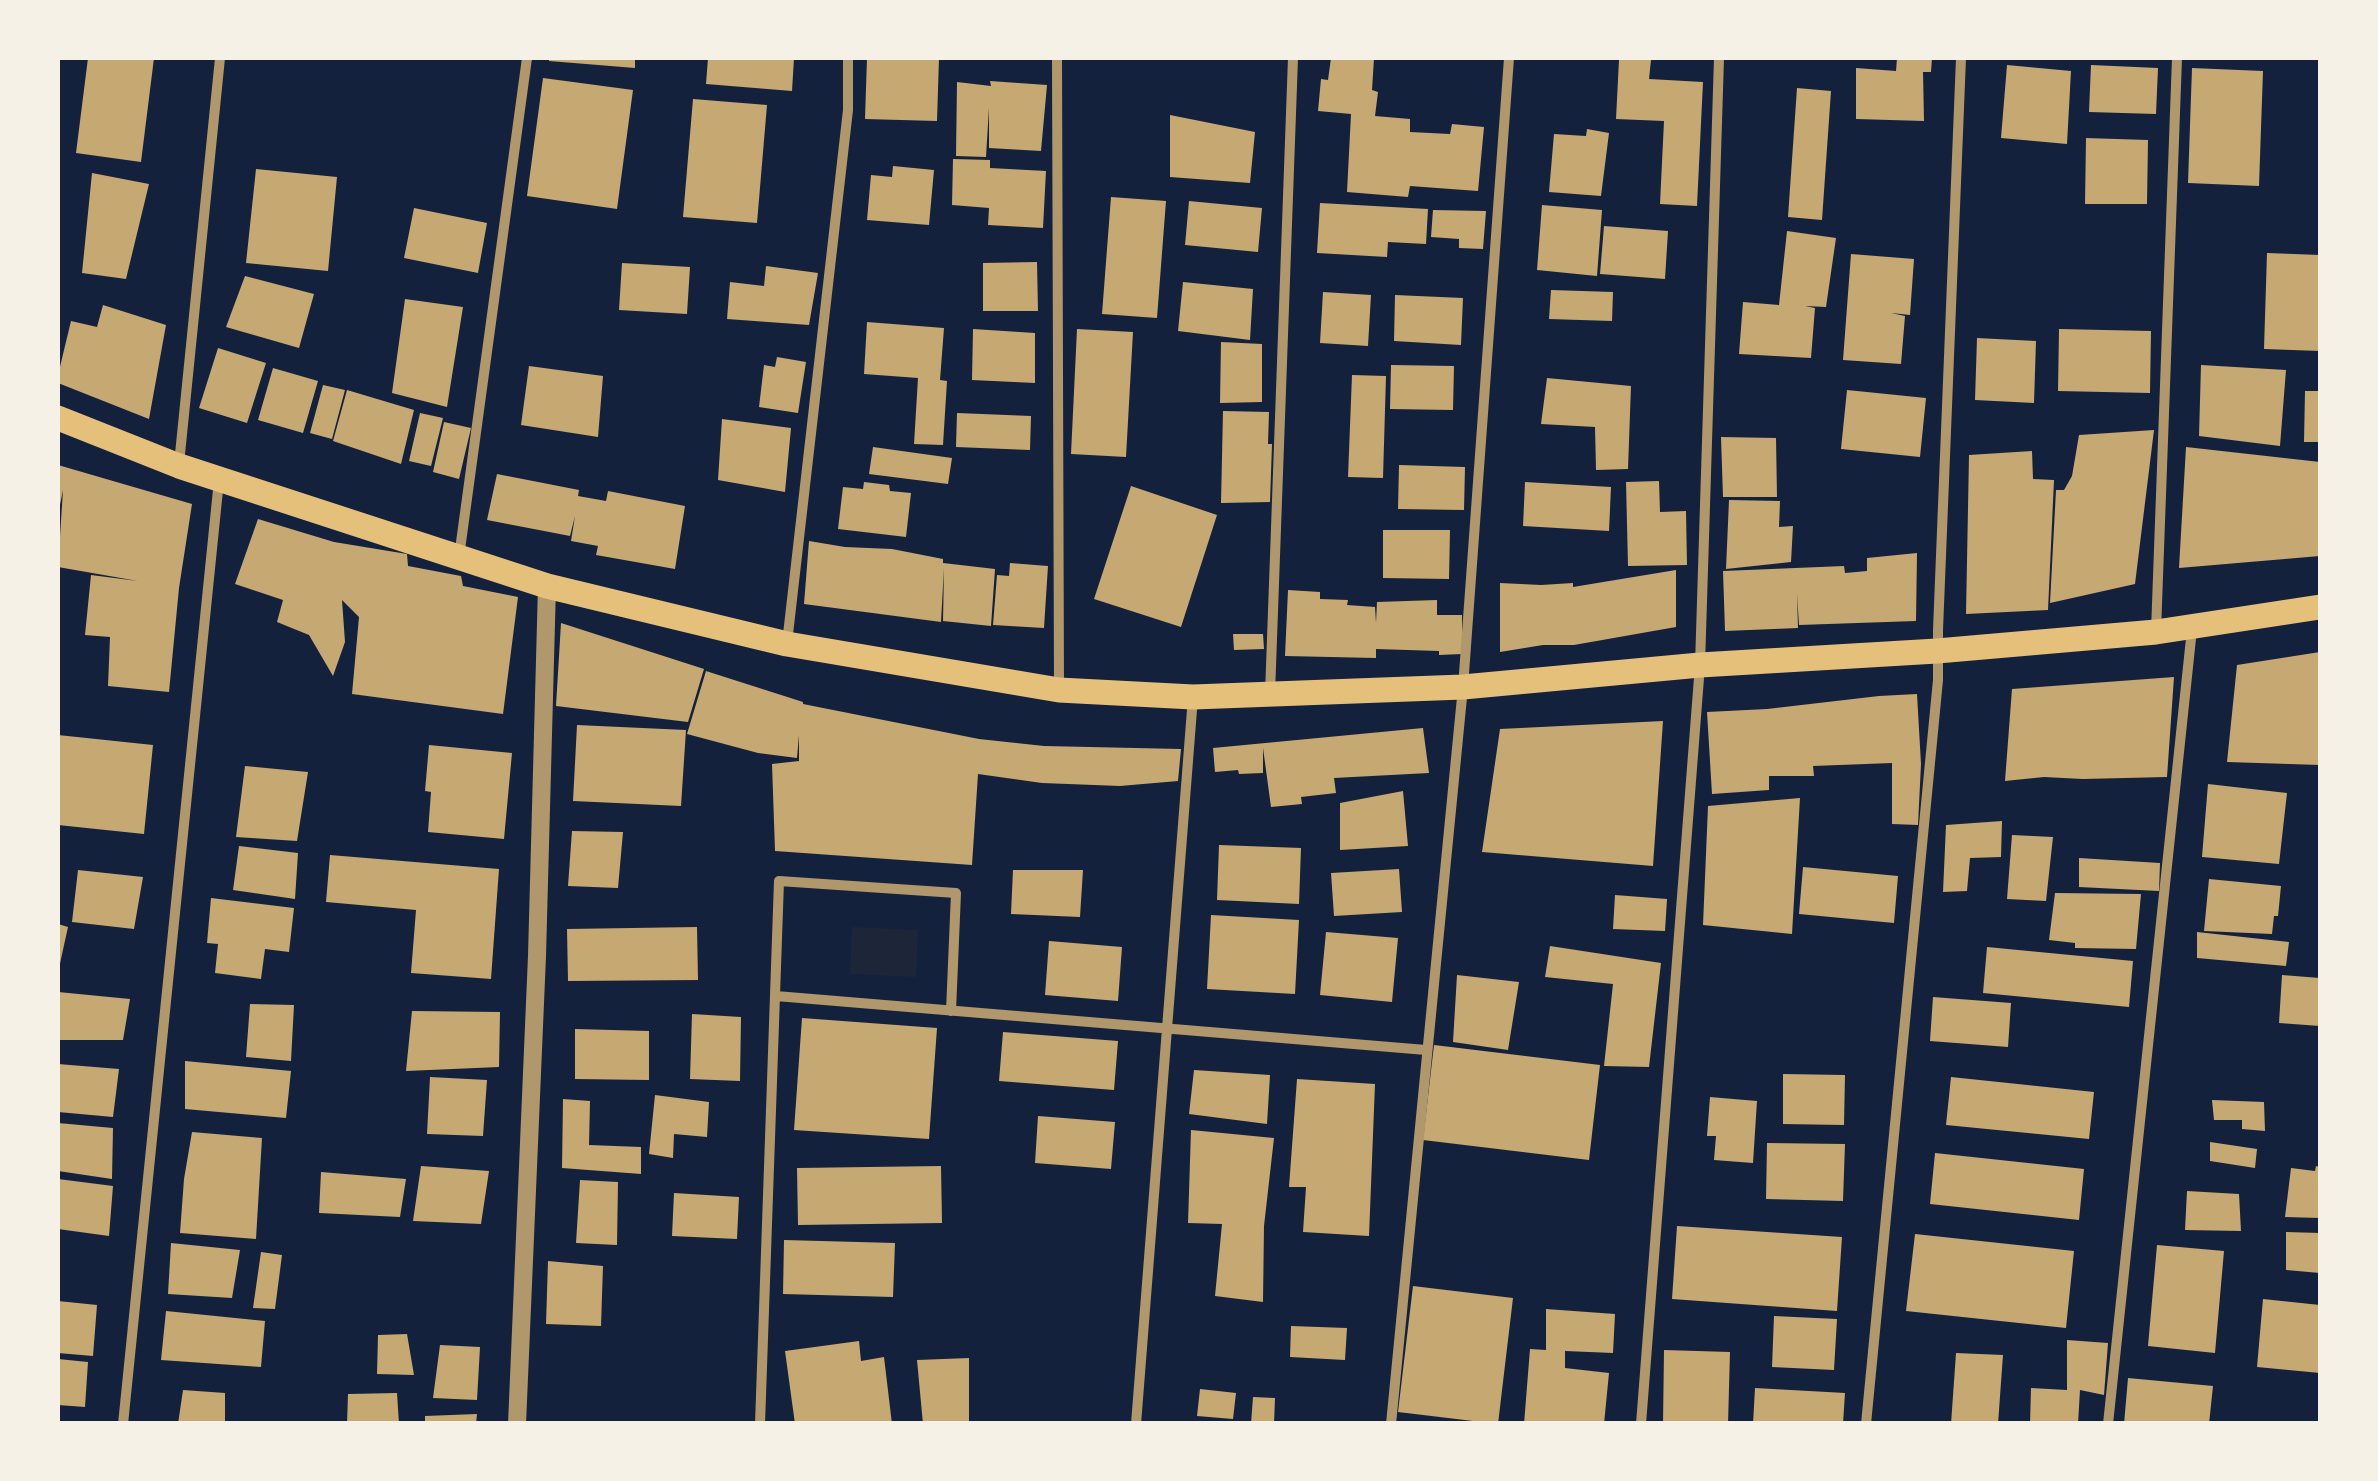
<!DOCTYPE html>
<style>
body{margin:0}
#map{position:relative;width:2378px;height:1481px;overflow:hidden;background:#14213d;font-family:"PT Sans",sans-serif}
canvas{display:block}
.frame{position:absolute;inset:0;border:60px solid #f6f1e7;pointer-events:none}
</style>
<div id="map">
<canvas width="2378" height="1481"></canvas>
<div class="frame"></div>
</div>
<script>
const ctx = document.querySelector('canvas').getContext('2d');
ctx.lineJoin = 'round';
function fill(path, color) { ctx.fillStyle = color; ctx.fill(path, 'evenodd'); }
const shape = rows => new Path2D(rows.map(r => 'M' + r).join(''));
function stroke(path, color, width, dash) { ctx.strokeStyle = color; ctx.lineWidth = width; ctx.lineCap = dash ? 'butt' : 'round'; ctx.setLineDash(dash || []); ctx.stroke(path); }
fill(shape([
 [852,927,918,930,916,977,850,974]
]), '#1d2539');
fill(shape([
 [88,58,154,58,141,162,76,153],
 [549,58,635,58,635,68,549,61],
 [708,58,794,58,792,91,706,84],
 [867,58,939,58,937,121,865,119],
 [1331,58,1374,58,1372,90,1378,92,1375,116,1410,119,1410,132,1450,134,1452,124,1484,127,1478,191,1410,186,1408,197,1347,192,1351,114,1318,111,1321,79,1328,80],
 [1897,58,1932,58,1931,72,1923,72,1924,121,1856,119,1856,68,1896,71],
 [1619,60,1651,60,1649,79,1703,82,1697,206,1660,204,1664,121,1616,119],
 [2007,65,2071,71,2067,144,2001,138],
 [2091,65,2158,68,2156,114,2089,112],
 [2192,68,2263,71,2259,186,2188,183],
 [543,78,633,90,617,209,527,196],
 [990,81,1047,85,1041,151,989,148,989,108,986,157,956,156,957,82,991,86],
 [1797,88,1831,91,1822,220,1788,217],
 [693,99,767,105,757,223,683,217],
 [1170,115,1255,132,1250,183,1170,177],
 [1587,129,1609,133,1601,196,1549,192,1554,134,1586,136],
 [2086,138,2148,140,2147,204,2085,204],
 [953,159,990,160,990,168,1046,171,1043,228,988,225,989,208,952,205],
 [893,166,934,170,929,225,867,220,871,175,892,177],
 [256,169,337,177,328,271,246,263],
 [92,173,149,184,126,279,82,273],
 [1111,197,1166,201,1157,318,1102,314],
 [1189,201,1262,208,1258,252,1185,245],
 [1320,203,1428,209,1426,244,1388,242,1387,257,1317,253],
 [1542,205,1602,210,1597,276,1537,270],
 [414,208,487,223,478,273,404,258],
 [1433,210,1486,211,1483,249,1459,248,1459,239,1431,237],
 [1604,226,1668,231,1665,279,1600,274],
 [1787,231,1836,238,1826,307,1805,306,1815,308,1811,358,1739,354,1743,302,1779,305],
 [2267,253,2320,255,2320,351,2264,349],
 [1851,254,1914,259,1910,315,1891,313,1905,316,1901,364,1843,360],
 [1037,262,1038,311,983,311,983,263],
 [622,263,690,267,687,314,619,310],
 [766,266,818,273,809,325,727,319,730,282,764,286],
 [245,276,314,294,299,348,226,327],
 [1183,282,1253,289,1250,340,1178,331],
 [1551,290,1613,292,1612,321,1549,319],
 [1323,292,1371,295,1368,346,1320,343],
 [1395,295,1463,298,1461,345,1394,341],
 [405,299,463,307,447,407,392,393],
 [103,305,166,325,149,419,58,383,58,375,71,321,97,327],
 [867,322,944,328,940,380,947,381,943,445,914,444,918,378,864,374],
 [973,329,1035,333,1035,383,972,380],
 [1077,329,1133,332,1126,457,1071,454],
 [2059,329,2151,331,2150,393,2058,391],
 [1977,338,2036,341,2034,403,1975,400],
 [1221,342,1262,344,1262,402,1220,403],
 [218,348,266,363,247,423,199,408],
 [777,357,806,362,798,413,759,407,764,365,775,367],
 [1391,365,1454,366,1453,410,1390,409],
 [2201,365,2286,370,2280,446,2199,436],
 [529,366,603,376,598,437,521,425],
 [273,368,318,381,303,433,258,420],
 [1352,375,1386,376,1383,478,1348,477],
 [1547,378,1631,386,1628,469,1596,470,1595,427,1541,424],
 [323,385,345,390,332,439,310,433],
 [347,390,414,410,401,464,333,441],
 [1847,390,1926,398,1920,457,1841,449],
 [2305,391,2320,391,2320,442,2304,442],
 [1223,411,1269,412,1268,444,1272,444,1270,502,1221,503],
 [420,413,443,418,431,466,409,461],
 [957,413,1031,416,1030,450,956,447],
 [722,419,791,428,785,492,718,480],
 [444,422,471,428,459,479,433,472],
 [2154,430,2135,584,2050,603,2056,490,2064,490,2072,476,2079,435],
 [1721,437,1776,438,1777,497,1723,497],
 [873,447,952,458,948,484,869,474],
 [2186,447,2320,462,2320,556,2179,568],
 [2032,451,2033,479,2054,480,2048,610,1966,614,1969,455],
 [58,465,192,504,179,588,169,692,108,686,110,637,85,635,91,575,138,581,58,567,63,490,60,505,58,505],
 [1399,465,1465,467,1464,510,1398,509],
 [497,474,579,490,578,496,606,501,608,491,685,506,675,569,596,555,598,546,571,541,575,516,570,536,487,520],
 [1659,481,1660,512,1686,511,1687,565,1628,566,1626,482],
 [864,482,889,485,890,491,911,493,906,537,838,529,843,487,863,489],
 [1525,482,1611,487,1609,531,1523,526],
 [1131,486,1217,515,1181,627,1094,599],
 [1729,500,1780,501,1779,527,1793,526,1791,562,1726,569],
 [258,519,334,542,407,554,408,566,461,576,463,586,518,597,503,714,352,694,359,617,342,600,345,642,333,676,309,635,277,622,283,600,235,584],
 [1383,530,1450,530,1449,579,1383,578],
 [809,541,845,547,892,549,943,559,943,563,995,569,991,626,943,621,944,568,941,622,804,604],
 [1917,553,1916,621,1799,625,1797,594,1798,628,1725,631,1723,571,1844,566,1845,573,1867,571,1867,558],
 [1010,563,1048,566,1044,628,993,625,997,575,1009,576],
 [1676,570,1676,627,1574,645,1543,645,1500,652,1500,583,1541,585,1573,583,1573,587],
 [1288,590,1320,592,1320,599,1348,600,1347,605,1375,607,1376,623,1377,602,1437,600,1437,615,1462,615,1462,654,1439,655,1439,651,1376,649,1376,658,1285,656],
 [561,623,704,669,688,722,556,706],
 [1233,634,1263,634,1264,649,1234,650],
 [2320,652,2320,765,2227,762,2237,665],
 [706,671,803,702,803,704,979,739,1044,746,1181,749,1178,781,1120,786,1042,783,978,774,972,865,775,851,772,764,799,761,799,735,797,758,758,753,687,734],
 [2174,677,2167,777,2083,779,2044,777,2005,781,2012,689],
 [1917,694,1921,764,1918,825,1892,824,1892,763,1813,766,1814,776,1769,776,1769,790,1712,794,1707,712,1767,709,1879,696],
 [1663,721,1653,866,1482,852,1500,729],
 [577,725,686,730,681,806,573,801],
 [1423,728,1429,773,1334,778,1336,793,1301,797,1302,804,1271,807,1263,748,1263,773,1239,774,1238,770,1215,772,1213,748],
 [58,735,153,745,144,834,58,825],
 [429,745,512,753,504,839,428,832,431,792,425,791],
 [245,766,308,772,297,841,236,837],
 [2208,784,2287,793,2279,864,2202,857],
 [1403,791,1408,846,1340,850,1340,803],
 [1800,798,1792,934,1703,925,1708,806],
 [2002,821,2001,857,1970,858,1967,891,1943,892,1946,825],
 [572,831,623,832,618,888,568,886],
 [2012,835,2053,837,2046,901,2007,899],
 [1219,845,1301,848,1299,904,1217,900],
 [239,846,298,853,295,899,233,890],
 [330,855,499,869,491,979,411,973,416,910,326,902],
 [2079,858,2160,863,2159,891,2079,887],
 [1803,867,1898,876,1894,923,1799,914],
 [1399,869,1402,912,1334,916,1331,873],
 [78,870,143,877,134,929,72,922],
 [1013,870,1083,870,1080,917,1011,914],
 [2209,879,2281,886,2278,916,2274,916,2272,934,2204,931],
 [2055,893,2141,894,2136,949,2075,948,2075,943,2049,940],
 [1615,895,1667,899,1665,931,1613,929],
 [211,898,294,908,289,952,265,949,261,979,215,973,218,944,207,943],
 [1211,915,1299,920,1295,994,1207,989],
 [58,924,68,927,59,968,58,968],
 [697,927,698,980,568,981,567,929],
 [1326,932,1398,938,1392,1002,1320,995],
 [2197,932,2289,942,2286,966,2197,958],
 [1049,941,1122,947,1118,1001,1045,995],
 [1550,946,1661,963,1649,1067,1604,1066,1613,984,1545,977],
 [1987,947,2133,961,2129,1007,1983,993],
 [1457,975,1519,982,1508,1050,1453,1042],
 [2282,975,2320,978,2320,1026,2279,1023],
 [58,992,130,999,123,1040,58,1040],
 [1933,997,2011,1003,2008,1047,1930,1041],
 [250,1004,294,1005,291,1061,246,1057],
 [412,1011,500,1012,499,1067,406,1071],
 [692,1014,741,1017,740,1081,690,1079],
 [802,1018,937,1028,929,1139,794,1130],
 [575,1029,649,1031,649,1080,575,1079],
 [1003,1032,1118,1041,1114,1090,999,1081],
 [1434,1045,1600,1065,1589,1160,1423,1140],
 [185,1061,291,1071,286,1118,185,1109],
 [58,1064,119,1069,113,1117,58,1112],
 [1194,1070,1270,1075,1267,1124,1189,1114],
 [1783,1074,1845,1075,1844,1125,1783,1124],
 [430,1077,487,1080,483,1136,427,1134],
 [1951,1077,2094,1092,2089,1139,1946,1125],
 [1297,1079,1375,1084,1369,1236,1303,1232,1306,1187,1289,1187],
 [655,1095,709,1102,707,1137,674,1134,673,1158,649,1154],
 [1710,1097,1757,1101,1753,1163,1714,1160,1716,1136,1707,1136],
 [563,1099,590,1101,589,1145,641,1147,641,1174,562,1168],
 [2212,1100,2264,1102,2265,1131,2242,1129,2242,1120,2214,1120],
 [1038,1116,1115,1122,1111,1169,1035,1163],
 [58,1123,113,1128,112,1179,58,1171],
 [1191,1130,1274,1138,1264,1226,1263,1302,1215,1296,1222,1224,1188,1223],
 [192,1132,262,1138,256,1239,180,1233,184,1179],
 [2210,1142,2257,1149,2255,1168,2210,1161],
 [1767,1143,1845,1144,1843,1201,1766,1199],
 [1935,1153,2084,1169,2079,1220,1930,1204],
 [421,1166,489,1171,481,1224,413,1221],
 [941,1166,942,1223,798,1225,797,1168],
 [2316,1166,2320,1167,2320,1218,2285,1217,2291,1168,2315,1171],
 [321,1172,406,1179,400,1217,319,1213],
 [58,1179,113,1186,109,1236,58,1229],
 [580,1180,618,1182,617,1245,576,1243],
 [2187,1191,2239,1194,2241,1231,2185,1230],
 [674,1193,739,1197,737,1239,672,1236],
 [1677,1226,1842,1237,1837,1311,1672,1299],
 [2286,1232,2320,1233,2320,1273,2286,1270],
 [1915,1234,2074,1251,2066,1328,1906,1311],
 [784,1240,895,1243,893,1297,783,1294],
 [171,1243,240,1250,232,1298,168,1294],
 [2157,1245,2224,1251,2215,1353,2148,1346],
 [261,1252,282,1255,275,1309,253,1308],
 [548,1261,603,1266,601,1326,546,1324],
 [1413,1286,1513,1298,1498,1424,1398,1412],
 [2263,1299,2320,1305,2320,1373,2257,1367],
 [58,1301,97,1305,93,1356,58,1353],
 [1546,1309,1615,1314,1613,1353,1565,1351,1565,1368,1609,1373,1604,1424,1524,1424,1530,1349,1546,1350],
 [166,1311,265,1321,261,1367,161,1360],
 [1774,1316,1837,1319,1834,1370,1772,1367],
 [1291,1326,1347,1328,1345,1360,1290,1357],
 [407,1334,414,1375,377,1374,378,1335],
 [2067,1340,2108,1343,2104,1395,2080,1390,2078,1424,2030,1424,2031,1388,2067,1390],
 [859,1341,861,1361,884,1357,892,1424,795,1424,785,1351],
 [440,1345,480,1347,477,1400,433,1398],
 [1664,1350,1730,1352,1728,1424,1663,1424],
 [1956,1353,2003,1355,1998,1424,1951,1424],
 [969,1358,969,1424,923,1424,917,1360],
 [58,1359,88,1362,85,1407,58,1405],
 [2128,1378,2213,1386,2209,1424,2124,1424],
 [1755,1388,1845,1393,1843,1424,1753,1424],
 [1200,1389,1236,1393,1233,1419,1197,1416],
 [183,1390,225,1393,225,1424,178,1424],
 [397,1393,399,1424,347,1424,348,1394],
 [1253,1397,1275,1398,1274,1424,1251,1424],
 [477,1414,476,1424,425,1424,425,1416]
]), '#c6a872');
stroke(shape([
 [1057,58,1059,686],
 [179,464,220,58],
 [459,557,527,58],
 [2156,631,2177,58],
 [787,643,848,110,848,58],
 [1270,694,1293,58],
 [776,996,1426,1050],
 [123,1424,219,480],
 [760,1424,779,881,956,893,951,1011],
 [1136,1424,1193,697],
 [1391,1424,1463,687,1509,58],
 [1641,1424,1700,665,1719,58],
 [1866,1424,1938,680,1938,630,1961,58],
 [2108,1424,2192,629]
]), '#b1986c', 10);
stroke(shape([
 [517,1424,537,956,547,586]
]), '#b1986c', 18);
stroke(shape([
 [58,418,179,466,547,586,787,644,1059,690,1193,697,1463,687,1700,665,1937,651,2156,632,2320,607]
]), '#e5c07b', 25);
</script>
